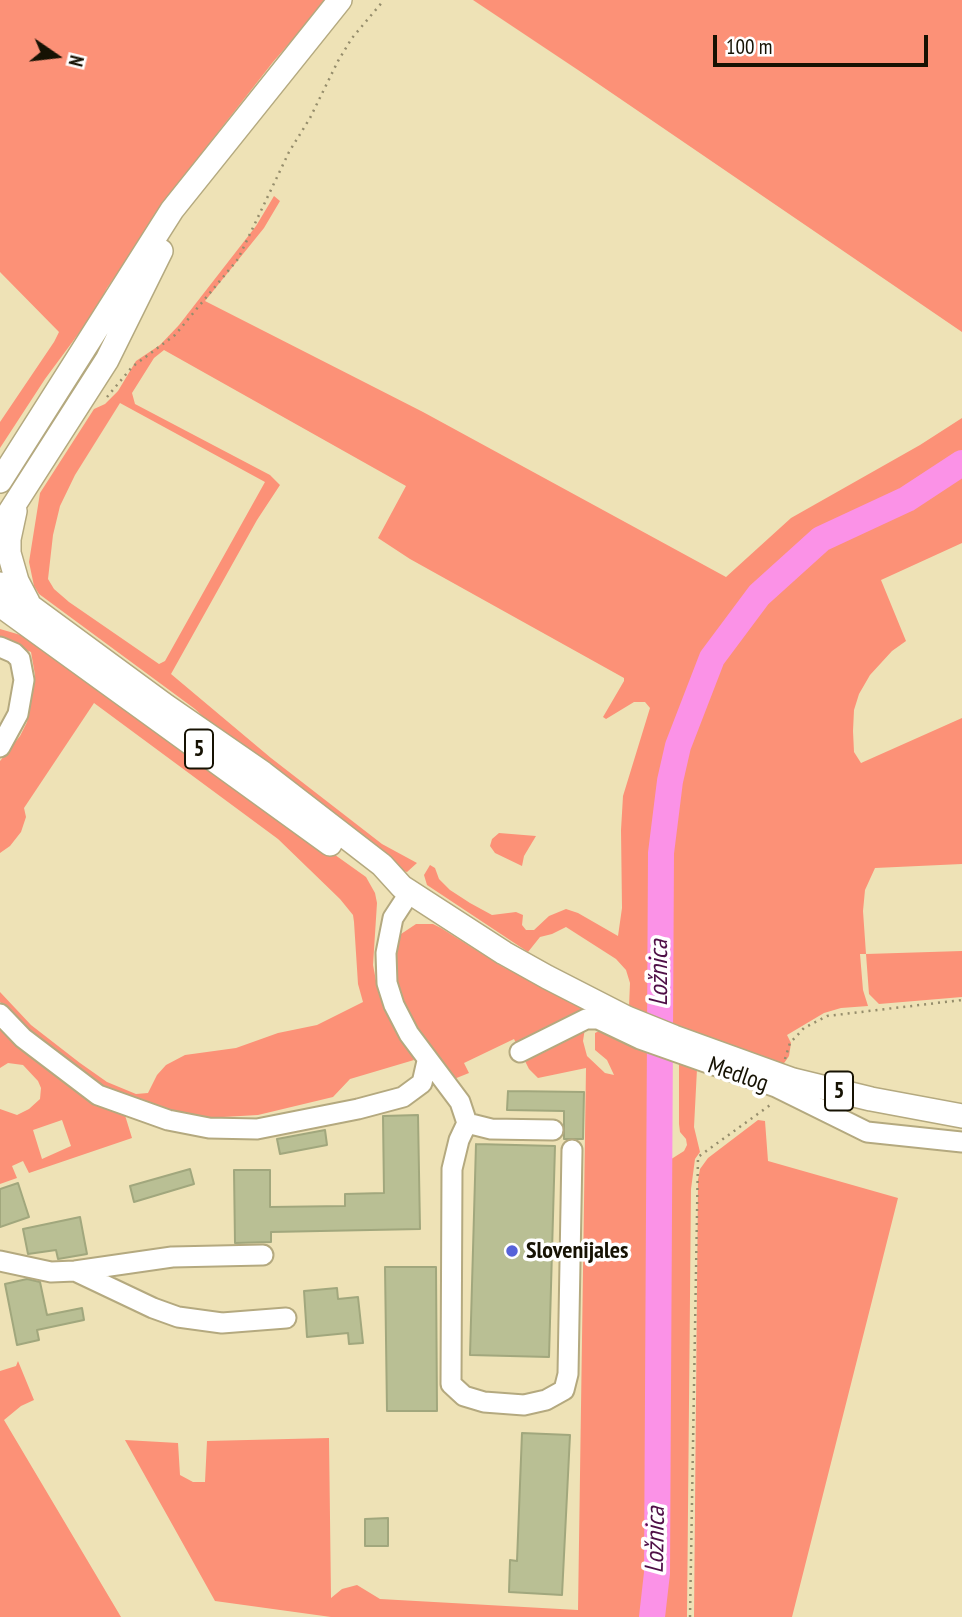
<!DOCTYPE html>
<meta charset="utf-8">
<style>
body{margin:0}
#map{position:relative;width:962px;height:1617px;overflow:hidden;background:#eee2b6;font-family:"PT Sans Narrow",sans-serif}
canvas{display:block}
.north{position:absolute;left:21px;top:21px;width:70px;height:70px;-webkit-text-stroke:5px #fff;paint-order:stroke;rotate:104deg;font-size:19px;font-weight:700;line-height:28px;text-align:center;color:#161203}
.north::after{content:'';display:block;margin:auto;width:24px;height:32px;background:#161203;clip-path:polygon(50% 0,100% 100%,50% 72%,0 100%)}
.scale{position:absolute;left:713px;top:35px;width:215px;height:32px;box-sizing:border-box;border:4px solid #161203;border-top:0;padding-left:9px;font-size:21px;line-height:24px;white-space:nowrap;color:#161203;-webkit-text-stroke:5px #fff;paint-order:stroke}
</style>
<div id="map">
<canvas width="962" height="1617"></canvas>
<div class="north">N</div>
<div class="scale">100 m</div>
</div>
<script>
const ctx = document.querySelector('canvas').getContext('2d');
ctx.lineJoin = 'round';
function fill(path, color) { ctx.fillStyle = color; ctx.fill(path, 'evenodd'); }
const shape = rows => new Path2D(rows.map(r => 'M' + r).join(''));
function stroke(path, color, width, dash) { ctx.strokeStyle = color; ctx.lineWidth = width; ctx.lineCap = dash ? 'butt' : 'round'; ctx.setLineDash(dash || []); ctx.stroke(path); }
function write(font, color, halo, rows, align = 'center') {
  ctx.font = font + ' "PT Sans Narrow",sans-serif'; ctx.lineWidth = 7; ctx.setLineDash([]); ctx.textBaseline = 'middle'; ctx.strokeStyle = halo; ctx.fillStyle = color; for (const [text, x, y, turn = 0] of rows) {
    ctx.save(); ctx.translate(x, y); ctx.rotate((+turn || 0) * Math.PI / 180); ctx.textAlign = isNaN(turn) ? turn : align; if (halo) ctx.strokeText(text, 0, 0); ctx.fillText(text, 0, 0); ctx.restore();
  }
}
fill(shape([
 [0,0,327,0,273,62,190,168,107,288,96,310,45,379,0,448,0,422,54,342,59,332,0,272],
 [473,0,962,0,962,332,578,70],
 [274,196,280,201,264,228,205,301,423,412,726,577,791,518,920,445,962,418,962,457,925,482,847,519,821,535,785,563,769,579,729,626,710,654,684,706,666,763,657,805,654,846,651,1018,629,1007,630,983,626,970,616,959,566,927,552,934,540,937,528,952,427,885,424,875,430,865,435,868,439,879,450,890,470,903,492,915,516,912,523,915,522,925,526,930,534,930,549,916,566,909,578,913,618,936,622,908,621,830,623,796,650,708,645,702,634,702,606,719,603,717,624,681,624,678,410,559,378,538,406,486,164,350,154,358,132,393,135,404,270,475,280,485,257,520,171,674,271,758,382,844,417,863,407,872,400,870,234,746,195,709,39,594,34,586,29,562,40,493,94,409,105,404,118,391,136,361,160,345,179,325,256,226],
 [120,403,265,482,165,661,159,664,69,602,54,589,48,579,53,535,60,506,75,475],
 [962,475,962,543,881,580,906,641,892,651,870,675,859,694,854,710,853,731,854,752,861,763,962,718,962,864,875,868,865,890,863,911,866,954,962,951,962,997,879,1004,869,994,866,954,860,954,863,990,868,1006,841,1008,824,1013,787,1035,791,1043,789,1056,782,1066,665,1025,666,852,669,810,678,764,696,710,720,665,743,631,772,597,824,551,924,498],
 [0,629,31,638,366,877,375,893,377,903,373,965,378,991,393,1026,412,1054,414,1060,350,1079,333,1097,258,1115,206,1118,159,1107,96,1083,46,1046,0,1002,0,992,31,1025,80,1063,107,1082,136,1094,148,1093,157,1075,166,1065,185,1055,236,1048,278,1033,317,1025,363,1002,358,984,354,922,353,915,340,899,278,839,94,703,24,808,26,817,21,832,10,846,0,853,0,761,20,736,27,722,35,675,31,652,14,645,0,642],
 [499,833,536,836,524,856,522,866,495,853,490,846,492,839],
 [416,924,433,924,441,928,503,967,593,1012,519,1049,514,1039,464,1063,469,1073,454,1079,417,1031,406,1009,396,982,395,960,398,944,401,934],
 [0,1024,124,1112,132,1138,29,1173,23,1161,12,1166,17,1178,0,1184,0,1109,17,1115,29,1109,40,1099,41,1088,38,1081,23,1065,8,1063,0,1068],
 [62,1120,71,1146,42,1159,33,1130],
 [585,1028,583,1041,587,1056,605,1073,614,1075,607,1060,595,1050,595,1033,601,1030,654,1052,645,1617,331,1617,215,1601,125,1440,178,1443,180,1475,193,1482,205,1482,207,1441,329,1438,331,1598,342,1589,357,1585,380,1599,578,1610,586,1068,538,1078,529,1069,523,1057],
 [679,1062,697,1069,694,1127,700,1152,695,1159,691,1189,687,1617,658,1617,661,1524,665,1163,684,1151,687,1145,686,1139,680,1132,679,1124],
 [758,1120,765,1121,768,1161,898,1198,792,1617,694,1617,698,1180,700,1169,708,1158],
 [18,1361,34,1400,21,1406,4,1420,121,1617,0,1617,0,1371,16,1366]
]), '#fc9177');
stroke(shape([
 [652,1617,657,1573,661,853,670,781,678,746,712,658,759,595,821,539,907,499,962,463]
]), '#fb92e7', 26);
const building = shape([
 [508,1091,584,1092,583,1139,564,1139,564,1111,507,1110,508,1091],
 [418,1115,420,1229,271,1232,271,1242,235,1243,234,1170,270,1170,270,1207,345,1206,345,1194,384,1193,383,1116,418,1115],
 [325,1130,327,1145,280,1154,277,1139,325,1130],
 [476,1144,555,1146,549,1357,470,1355,476,1144],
 [190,1169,194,1184,134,1202,130,1186,190,1169],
 [18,1183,29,1217,0,1227,0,1189,18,1183],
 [80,1217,87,1254,58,1259,56,1250,28,1254,23,1229,80,1217],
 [385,1267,436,1267,437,1411,387,1411,385,1267],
 [27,1279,40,1282,47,1315,82,1308,84,1320,37,1330,39,1340,17,1345,5,1284,27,1279],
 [337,1288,338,1299,358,1297,363,1343,349,1344,348,1333,307,1337,304,1291,337,1288],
 [522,1433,570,1435,562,1595,509,1592,510,1560,517,1561,522,1433],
 [388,1518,388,1546,365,1546,365,1519,388,1518]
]);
fill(building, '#b9bf94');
stroke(building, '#a1a77d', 2);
const minor = shape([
 [0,647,14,653,20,659,24,680,18,714,0,747],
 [410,892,393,918,386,953,387,983,394,1005,409,1034,460,1102,467,1123,459,1140,452,1169,451,1384,464,1396,484,1402,524,1405,546,1400,564,1390,568,1374,572,1150],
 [0,1014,23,1038,98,1095,168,1120,209,1128,257,1129,358,1109,403,1097,422,1083,427,1061],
 [520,1052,586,1019,598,1019,640,1039,776,1087,867,1132,962,1142],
 [467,1123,491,1129,553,1130],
 [0,1261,51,1272,75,1271,172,1257,263,1255],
 [75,1271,153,1308,178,1317,222,1323,286,1318]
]);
const major = shape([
 [0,481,172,210,340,0],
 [15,511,9,539,9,553,17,581,28,602],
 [0,527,107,360,161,251],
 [0,584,166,706,263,773,382,865,402,887,504,953,547,977,627,1018,674,1037,793,1080,871,1099,962,1116],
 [0,605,330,844]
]);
stroke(minor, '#b4a97f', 23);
stroke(major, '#b4a97f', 26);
stroke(shape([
 [107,397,132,367,175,335,238,259,289,152,310,118,338,61,352,38,384,0],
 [785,1059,790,1043,804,1028,827,1016,962,1000],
 [690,1617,698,1157,773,1103]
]), '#958d6c', 2.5, [2, 5]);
stroke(minor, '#fff', 19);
stroke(major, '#fff', 23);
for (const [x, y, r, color] of [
 [512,1251,7,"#5662d9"]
]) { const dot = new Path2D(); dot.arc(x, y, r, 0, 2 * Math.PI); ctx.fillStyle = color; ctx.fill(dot); stroke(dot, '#fff', 2.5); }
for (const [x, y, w] of [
 [199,749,28],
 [839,1091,28]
]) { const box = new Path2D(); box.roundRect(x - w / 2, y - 19.5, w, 39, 5); ctx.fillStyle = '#fff'; ctx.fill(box); stroke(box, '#161203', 2); }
write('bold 23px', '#161203', null, [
 ["5",199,749],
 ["5",839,1091]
]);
write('24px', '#161203', '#fff', [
 ["Medlog",738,1075,19]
]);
write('bold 24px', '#161203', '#fff', [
 ["Slovenijales",526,1251]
], 'left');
write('italic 26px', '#4f0f47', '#fff', [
 ["Ložnica",660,973,-90],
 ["Ložnica",656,1540,-89]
]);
</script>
